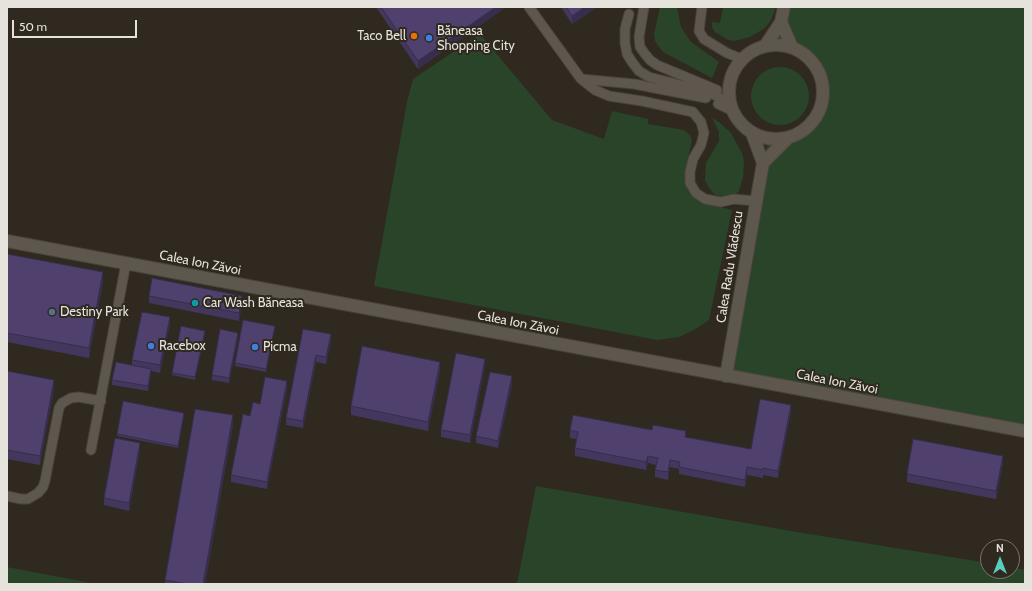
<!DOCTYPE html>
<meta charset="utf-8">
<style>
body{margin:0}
#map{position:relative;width:1032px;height:591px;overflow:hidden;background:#2f2920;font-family:Cabin,sans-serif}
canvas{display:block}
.frame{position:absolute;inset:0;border:8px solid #e6e2dc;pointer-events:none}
.north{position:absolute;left:980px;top:539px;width:40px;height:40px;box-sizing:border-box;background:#2f2920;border:1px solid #78736b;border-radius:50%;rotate:0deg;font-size:11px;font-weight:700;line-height:16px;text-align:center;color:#e6e2dc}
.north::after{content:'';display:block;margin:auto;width:14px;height:18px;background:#59cebe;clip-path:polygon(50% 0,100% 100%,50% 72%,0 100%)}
.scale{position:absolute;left:12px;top:20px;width:125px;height:18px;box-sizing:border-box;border:2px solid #e6e2dc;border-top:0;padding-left:5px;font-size:12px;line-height:14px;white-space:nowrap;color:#e6e2dc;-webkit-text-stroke:3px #2f2920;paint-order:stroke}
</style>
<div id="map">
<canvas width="1032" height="591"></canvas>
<div class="frame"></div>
<div class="north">N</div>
<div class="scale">50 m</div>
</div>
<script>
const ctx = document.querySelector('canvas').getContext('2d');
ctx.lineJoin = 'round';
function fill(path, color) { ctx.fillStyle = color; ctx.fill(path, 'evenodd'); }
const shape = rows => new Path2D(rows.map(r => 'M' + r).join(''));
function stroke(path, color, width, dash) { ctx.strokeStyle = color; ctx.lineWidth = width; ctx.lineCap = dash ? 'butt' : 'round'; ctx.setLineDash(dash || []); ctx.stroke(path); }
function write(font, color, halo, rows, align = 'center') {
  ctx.font = font + ' Cabin,sans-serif'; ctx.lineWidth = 4; ctx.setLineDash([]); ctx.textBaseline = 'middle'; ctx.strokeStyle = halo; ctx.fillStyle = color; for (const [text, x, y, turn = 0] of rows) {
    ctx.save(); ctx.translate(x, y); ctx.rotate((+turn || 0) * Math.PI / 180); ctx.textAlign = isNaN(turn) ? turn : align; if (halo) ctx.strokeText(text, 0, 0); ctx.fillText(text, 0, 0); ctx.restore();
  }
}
fill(shape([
 [660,7,677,7,681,27,691,42,719,62,712,78,663,52,659,47,655,41,654,34],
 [723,7,776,7,771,20,765,28,750,37,735,41,728,40,715,32,712,27,712,22,720,23],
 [784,7,1025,7,1025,431,726,376,768,139,787,139,803,131,813,121,823,88,821,78,817,69,806,56,792,47,774,45],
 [480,34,552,120,604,139,612,111,648,119,648,124,684,130,690,135,692,140,686,167,685,185,691,195,698,201,732,210,709,320,694,330,679,337,657,340,374,286,407,102,413,79],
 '751 96a29 29 0 1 1 58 0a29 29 0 1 1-58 0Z',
 [712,118,719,122,731,133,742,153,744,161,743,178,739,191,735,195,721,196,714,194,709,188,705,180,706,163,719,141,719,132],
 [536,486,797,532,988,563,988,571,1012,571,1012,567,1025,570,1025,584,517,584],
 [7,567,96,584,7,584]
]), '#2a442a');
const lane = shape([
 [529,7,581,79,595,90,609,96,642,101,693,112,701,122,704,133,701,145,693,159,690,172,690,183,696,193,705,199,721,202,734,199,755,201],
 [644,7,639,37,640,47,645,54,650,60,657,65,717,90],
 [702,7,699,31,704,39,727,53,742,59],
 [629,14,625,29,625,43,627,54,632,62,639,71,649,77,708,92,729,102],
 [581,79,634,84,706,98],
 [718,104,731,110],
 [91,450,126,263],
 [7,496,21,499,28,499,38,493,43,487,45,481,59,408,62,403,71,398,79,397,101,401]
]);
const street = shape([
 [781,22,792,47],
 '729 92a47 47 0 1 1 94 0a47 47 0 1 1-94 0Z',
 [765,46,781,22,784,7],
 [763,163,787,139],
 [7,241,1025,431],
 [726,376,763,163,752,133]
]);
stroke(lane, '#49443c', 11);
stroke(street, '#49443c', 14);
stroke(lane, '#5d574d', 9);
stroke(street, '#5d574d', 12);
fill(shape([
 [376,7,506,7,418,69],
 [561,7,596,7,596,8,572,24],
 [7,254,103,282,89,358,7,342],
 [149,296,242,304,239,321,149,303],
 [170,324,160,373,151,371,151,374,148,391,112,385,112,380,132,366,132,360],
 [275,328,266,372,235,366,235,363],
 [303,329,331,341,326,364,316,362,303,428,286,425,286,418],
 [205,333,195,380,172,375,172,373],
 [238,338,229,383,212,380,212,375],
 [485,366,470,443,441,437,441,430],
 [7,371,54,389,40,465,7,459],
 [440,371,428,431,351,415,351,406],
 [512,384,498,448,476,443,476,436],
 [287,389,267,489,231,482,231,475,250,416,260,404],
 [791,412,778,478,763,475,763,478,747,475,745,487,679,474,679,469,670,467,668,480,655,477,655,470,656,465,648,463,646,470,575,456,575,448,576,439,570,438,570,430,686,437,751,449],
 [184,416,178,448,117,436,117,434],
 [233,425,205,584,165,584,165,580],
 [140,450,129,511,104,505,104,498],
 [1003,463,996,499,907,482,907,474]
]), '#44375e');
fill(shape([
 [496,7,506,7,418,69,418,61],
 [585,7,596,7,596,8,572,24,572,16],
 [103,272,103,282,89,358,89,348],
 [242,296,242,304,239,321,239,313],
 [170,317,170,324,160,373,160,365],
 [275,326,275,328,266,372,266,369],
 [205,331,205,333,195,380,195,377],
 [238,333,238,338,229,383,229,378],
 [331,334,331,341,326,364,326,357],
 [316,355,316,362,303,428,303,421],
 [485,359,485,366,470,443,470,435],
 [440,362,440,371,428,431,428,422],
 [151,369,151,374,148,391,148,386],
 [512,376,512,384,498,448,498,441],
 [54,380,54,389,40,465,40,456],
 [287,381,287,389,267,489,267,482],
 [791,405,791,412,778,478,778,471],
 [184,413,184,416,178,448,178,446],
 [233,415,233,425,205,584,203,584],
 [140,443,140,450,129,511,129,503],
 [648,456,648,463,646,470,646,462],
 [1003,456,1003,463,996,499,996,491],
 [670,460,670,467,668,480,668,472],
 [747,467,747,475,745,487,745,480]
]), '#372d4c');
const building = shape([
 [381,7,496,7,418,61,381,7],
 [566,7,585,7,572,16,566,7],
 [7,254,103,272,89,348,7,333,7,254],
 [152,278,242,296,239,313,149,296,152,278],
 [142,312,170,317,160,365,132,360,142,312],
 [243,320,275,326,266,369,235,363,243,320],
 [181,326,205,331,195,377,172,373,181,326],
 [220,329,238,333,229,378,212,375,220,329],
 [303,329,331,334,326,357,316,355,303,421,286,418,303,329],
 [362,346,440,362,428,422,351,406,362,346],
 [456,353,485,359,470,435,441,430,456,353],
 [116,362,151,369,148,386,112,380,116,362],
 [7,371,54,380,40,456,7,450,7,371],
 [490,372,512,376,498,441,476,436,490,372],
 [265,377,287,381,267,482,231,475,243,414,250,416,253,402,260,404,265,377],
 [760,399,791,405,778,471,763,468,763,470,747,467,745,480,679,467,680,462,670,460,668,472,655,470,658,458,648,456,646,462,575,448,578,432,570,430,573,415,652,430,653,425,686,431,685,437,751,449,760,399],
 [123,401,184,413,178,446,117,434,123,401],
 [195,409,233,415,203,584,188,584,165,580,195,409],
 [115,438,140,443,129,503,104,498,115,438],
 [913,439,1003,456,996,491,907,474,913,439]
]);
fill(building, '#4f406d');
stroke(building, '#372d4c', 1);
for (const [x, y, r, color] of [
 [414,36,4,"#e8710a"],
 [429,38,4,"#3f7fe0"],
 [195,303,4,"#0f9aa8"],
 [52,312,4,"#5c6f8a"],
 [151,346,4,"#3f7fe0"],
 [255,347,4,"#3f7fe0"]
]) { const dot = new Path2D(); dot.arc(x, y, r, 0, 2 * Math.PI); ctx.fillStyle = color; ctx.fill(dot); stroke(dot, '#2f2920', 1.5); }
write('13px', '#e6e2dc', '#2f2920', [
 ["Băneasa",437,31],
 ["Shopping City",437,46],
 ["Taco Bell",406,36,"right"],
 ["Car Wash Băneasa",203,303],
 ["Destiny Park",60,312],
 ["Racebox",159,346],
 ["Picma",263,347]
], 'left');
write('13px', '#e6e2dc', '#2f2920', [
 ["Calea Ion Zăvoi",200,263,11],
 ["Calea Radu Vlădescu",730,267,-81],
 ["Calea Ion Zăvoi",518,323,11],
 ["Calea Ion Zăvoi",837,382,11]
]);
</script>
